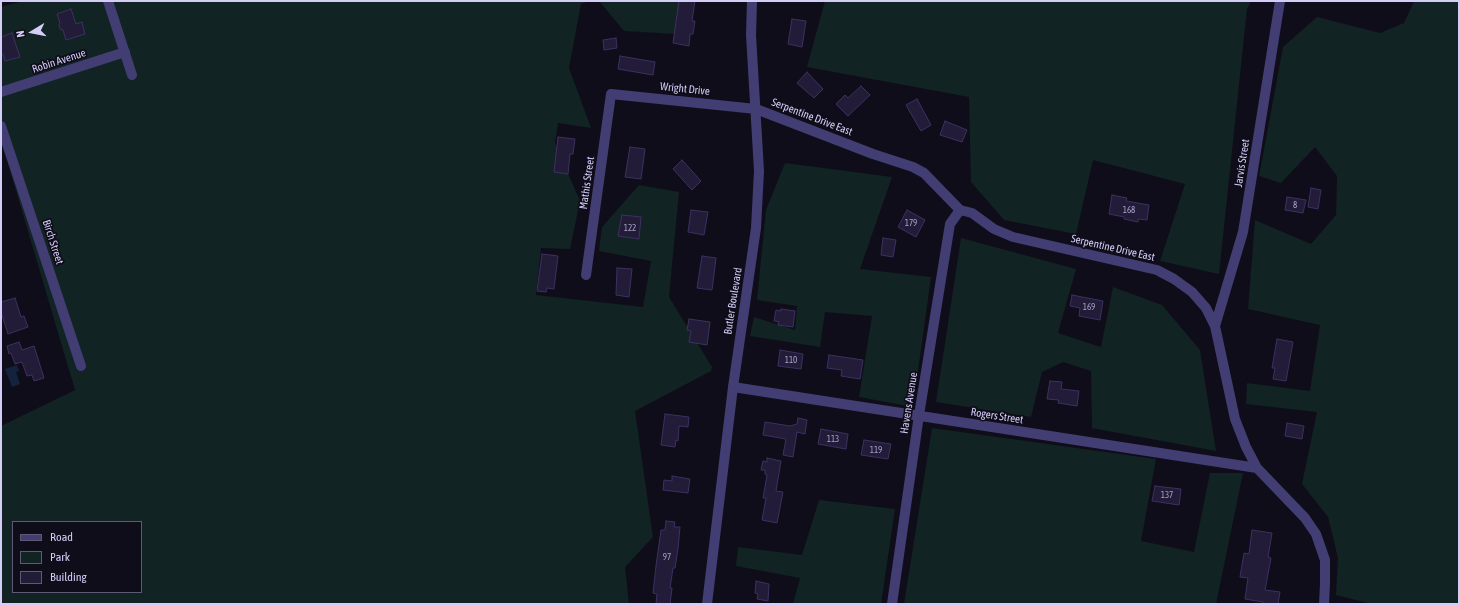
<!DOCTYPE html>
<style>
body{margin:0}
#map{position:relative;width:1460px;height:605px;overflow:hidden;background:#100d1a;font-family:"Asap Condensed",sans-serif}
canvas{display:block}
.frame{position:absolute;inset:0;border:2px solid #d3cdf8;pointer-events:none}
.legend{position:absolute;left:12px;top:521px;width:130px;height:72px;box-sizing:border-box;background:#100d1a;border:1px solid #5e5a73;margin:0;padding:5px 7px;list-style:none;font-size:12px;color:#d3cdf8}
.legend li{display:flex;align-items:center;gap:8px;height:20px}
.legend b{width:20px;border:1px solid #5e5a73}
.north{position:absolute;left:12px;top:12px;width:40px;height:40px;-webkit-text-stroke:3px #100d1a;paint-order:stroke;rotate:260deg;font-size:11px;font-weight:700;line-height:16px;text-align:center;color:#d3cdf8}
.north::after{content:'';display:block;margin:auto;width:14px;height:18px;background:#d3cdf8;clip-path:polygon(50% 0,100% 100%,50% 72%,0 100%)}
</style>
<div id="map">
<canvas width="1460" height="605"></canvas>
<div class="frame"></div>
<ul class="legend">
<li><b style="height:5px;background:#423e73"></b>Road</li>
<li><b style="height:11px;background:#112323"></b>Park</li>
<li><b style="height:11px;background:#221c38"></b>Building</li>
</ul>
<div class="north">N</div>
</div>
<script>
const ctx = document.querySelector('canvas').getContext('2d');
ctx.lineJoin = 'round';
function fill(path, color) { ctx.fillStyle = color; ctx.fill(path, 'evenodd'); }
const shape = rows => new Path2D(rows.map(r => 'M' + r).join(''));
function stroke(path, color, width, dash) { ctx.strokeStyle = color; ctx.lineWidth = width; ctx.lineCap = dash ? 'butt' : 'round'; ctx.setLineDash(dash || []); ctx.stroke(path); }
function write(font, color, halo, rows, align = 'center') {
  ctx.font = font + ' "Asap Condensed",sans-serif'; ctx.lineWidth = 3.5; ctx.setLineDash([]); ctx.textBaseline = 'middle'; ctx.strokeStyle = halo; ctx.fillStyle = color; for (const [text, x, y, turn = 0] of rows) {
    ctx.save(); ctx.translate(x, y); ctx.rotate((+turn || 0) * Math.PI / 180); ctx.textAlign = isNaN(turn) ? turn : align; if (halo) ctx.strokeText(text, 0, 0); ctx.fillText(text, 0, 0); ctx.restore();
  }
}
fill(shape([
 [23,1,589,1,581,4,569,68,591,128,558,123,555,143,580,201,570,249,541,248,536,295,643,307,651,261,599,251,602,227,639,185,679,192,669,297,712,367,711,371,635,411,653,537,625,567,629,604,1,604,1,426,75,390,1,140,1,7],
 [13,522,141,522,141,592,13,592],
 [599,1,682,1,675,34,624,31],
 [825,1,1251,1,1247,9,1219,274,1160,261,1185,184,1093,160,1076,234,1004,220,971,182,969,97,807,67],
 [1414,1,1459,1,1459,604,1372,604,1336,595,1338,558,1328,517,1302,484,1317,412,1246,404,1247,383,1310,391,1320,325,1248,309,1255,220,1311,244,1336,215,1337,176,1315,147,1281,183,1259,176,1283,47,1317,17,1380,33,1404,23],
 [785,163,892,177,860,269,931,277,913,407,859,397,872,316,825,312,820,347,750,336,754,317,795,330,797,306,757,300,766,210],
 [961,238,1076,269,1058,333,1101,347,1113,287,1162,305,1200,350,1216,451,1092,428,1091,371,1063,362,1042,372,1031,417,936,402],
 [932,428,1156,459,1141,541,1194,552,1210,473,1243,473,1216,604,904,604],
 [819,500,895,509,881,604,793,604,800,578,736,566,738,547,802,555]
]), '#112323');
fill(shape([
 [17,365,19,371,16,372,20,384,12,387,5,369]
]), '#13233d');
const building = shape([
 [679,1,695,1,692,21,695,21,693,34,690,34,689,46,673,43,679,1],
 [71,9,76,24,82,22,85,34,66,40,63,30,60,29,59,25,60,23,57,14,71,9],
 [792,19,806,21,802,47,788,44,792,19],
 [12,33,20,57,5,61,3,54,1,55,1,37,12,33],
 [616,38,617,48,604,50,603,40,616,38],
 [620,56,655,62,653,75,618,69,620,56],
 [807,72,823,89,814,98,797,83,807,72],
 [861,86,870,95,848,116,836,104,845,95,848,98,861,86],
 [917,99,931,125,921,131,906,105,917,99],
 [945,121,967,130,962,142,940,135,945,121],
 [558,137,575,139,573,154,570,154,568,174,554,172,558,137],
 [630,147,645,149,641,179,625,177,630,147],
 [682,160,701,181,692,190,673,169,682,160],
 [1311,188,1321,190,1318,209,1308,207,1311,188],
 [1112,195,1127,198,1126,201,1149,205,1147,220,1138,219,1138,222,1124,219,1124,217,1109,214,1112,195],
 [1287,197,1306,200,1303,213,1285,210,1287,197],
 [691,210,708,212,704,235,688,232,691,210],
 [907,210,925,220,916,237,898,227,907,210],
 [622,215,641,217,639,239,618,236,622,215],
 [883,238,896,240,893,257,881,255,883,238],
 [542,254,558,256,554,289,547,288,546,292,537,291,542,254],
 [702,256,716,258,712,290,697,288,702,256],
 [617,268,632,269,629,297,616,295,617,268],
 [1072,295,1103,301,1100,320,1079,316,1080,308,1070,306,1072,295],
 [15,298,21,317,24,316,28,327,8,334,1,312,1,302,15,298],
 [781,309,795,311,793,327,778,325,779,322,774,321,776,310,781,311,781,309],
 [689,319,710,322,707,345,689,342,691,331,687,330,689,319],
 [1277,339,1293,342,1286,381,1273,379,1275,368,1272,368,1277,339],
 [19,342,22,350,34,346,44,378,34,381,32,375,27,376,22,362,15,364,11,353,9,354,7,346,19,342],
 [780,350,803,354,801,369,778,366,780,350],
 [829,355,863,360,860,379,841,376,842,370,827,368,829,355],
 [1050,381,1062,382,1061,389,1079,391,1077,406,1058,403,1059,400,1047,399,1050,381],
 [665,414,689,417,688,427,679,426,678,441,676,440,675,447,661,445,665,414],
 [798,418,807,420,805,434,797,432,793,457,783,455,786,439,763,435,765,422,790,426,797,424,798,418],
 [1287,423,1304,426,1302,439,1285,436,1287,423],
 [821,429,848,434,846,449,818,444,821,429],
 [864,440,891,444,888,459,861,455,864,440],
 [767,458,781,461,776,491,783,492,777,523,762,520,766,498,763,498,767,475,765,474,765,470,761,470,763,461,767,462,767,458],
 [672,476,690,479,688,493,663,490,664,480,672,481,672,476],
 [1155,486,1181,489,1179,505,1152,501,1155,486],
 [666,521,675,522,674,527,680,527,678,549,675,568,673,568,670,588,672,588,670,604,656,604,657,594,653,593,656,566,661,530,665,530,666,521],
 [1252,530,1272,533,1268,557,1271,558,1265,590,1280,592,1278,604,1263,604,1263,602,1245,599,1248,578,1240,577,1244,553,1249,554,1252,530],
 [756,581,769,584,768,601,757,599,758,594,755,593,756,581]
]);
fill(building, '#221c38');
stroke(building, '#3c3161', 1);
stroke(shape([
 [108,1,132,75],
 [1,92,125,52],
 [1,126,81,366],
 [586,275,611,94,756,109,873,154,913,167,924,173,960,210,972,213,994,229,1013,237,1157,270,1174,279,1192,292,1206,308,1215,326,1235,419,1246,447,1257,468,1305,518,1316,534,1325,560,1325,584,1324,604],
 [1215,326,1243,232,1280,1],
 [733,387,1257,468],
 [892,604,919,415,950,224,960,210]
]), '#423e73', 10);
stroke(shape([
 [707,604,733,387,756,228,759,171,751,35,752,1]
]), '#423e73', 10);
write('9px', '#a7a1c8', null, [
 ["8",1295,205],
 ["168",1129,210],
 ["179",911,223],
 ["122",630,228],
 ["169",1089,307],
 ["110",791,360],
 ["113",833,439],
 ["119",876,450],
 ["137",1167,495],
 ["97",667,557]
]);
write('11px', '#d3cdf8', '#100d1a', [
 ["Robin Avenue",59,61,-18],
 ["Wright Drive",685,89,6],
 ["Serpentine Drive East",812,117,21],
 ["Jarvis Street",1242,163,-81],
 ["Mathis Street",587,183,-82],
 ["Birch Street",53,242,72],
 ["Serpentine Drive East",1113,248,13],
 ["Butler Boulevard",733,301,-81],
 ["Havens Avenue",909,403,-81],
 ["Rogers Street",997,416,9]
]);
</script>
